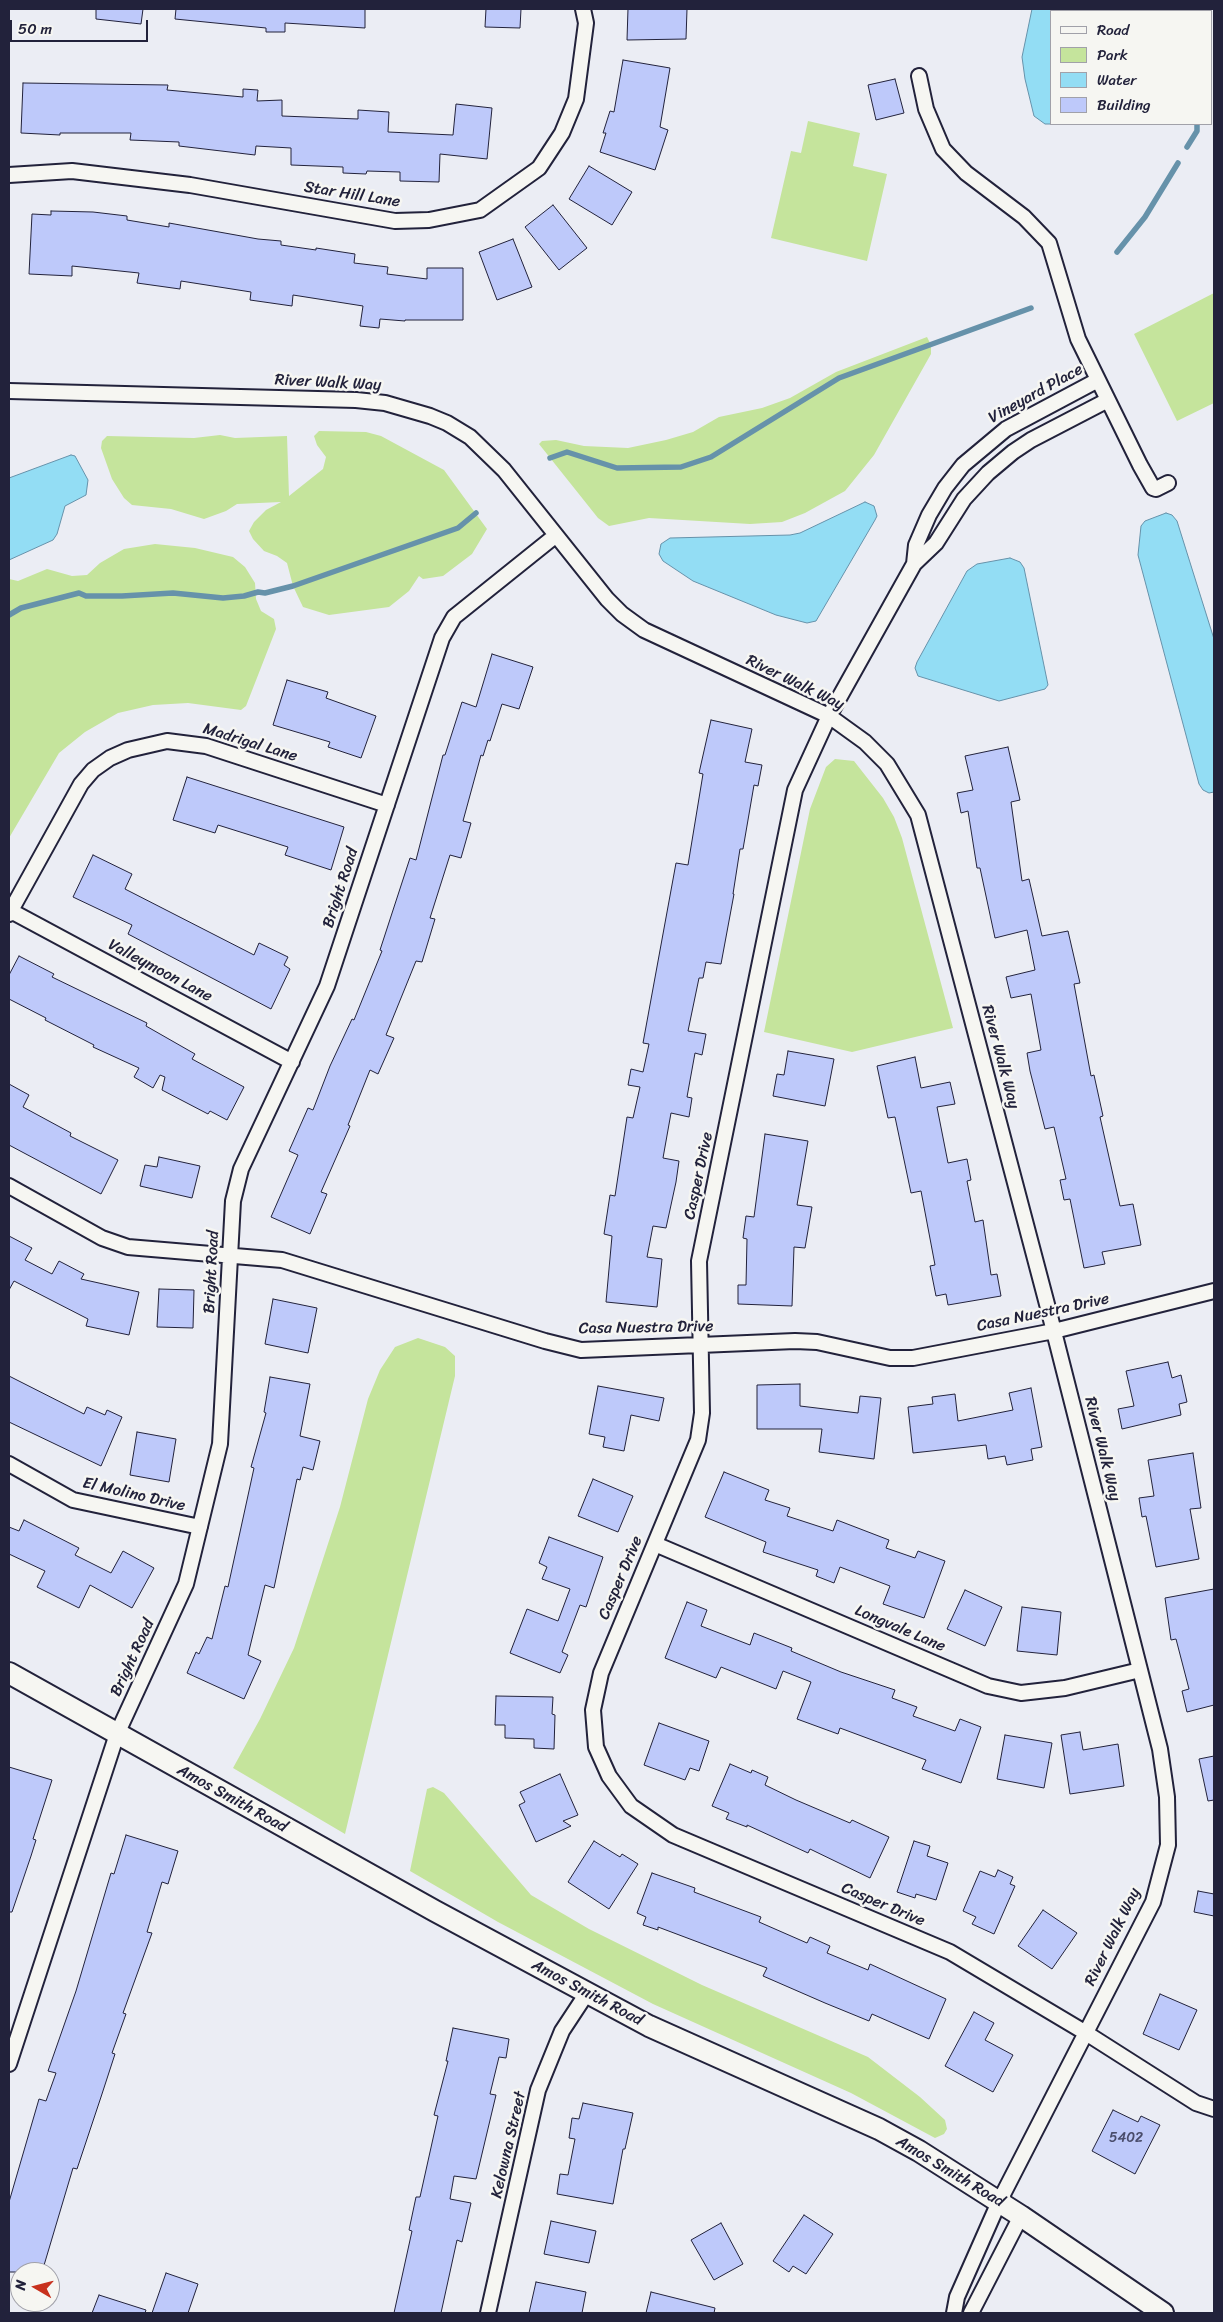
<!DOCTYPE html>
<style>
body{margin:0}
#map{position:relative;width:1223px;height:2322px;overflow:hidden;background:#ebedf4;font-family:Sriracha,sans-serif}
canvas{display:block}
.frame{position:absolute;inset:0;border:10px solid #22223b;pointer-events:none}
.legend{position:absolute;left:1050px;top:10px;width:162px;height:115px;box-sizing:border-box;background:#f6f6f2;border:1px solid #a1a1a9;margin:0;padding:6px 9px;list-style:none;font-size:15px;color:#22223b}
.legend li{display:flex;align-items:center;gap:10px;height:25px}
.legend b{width:25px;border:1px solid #a1a1a9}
.north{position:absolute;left:10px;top:2262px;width:50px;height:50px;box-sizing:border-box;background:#f6f6f2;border:1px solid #a1a1a9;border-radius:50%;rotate:278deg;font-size:14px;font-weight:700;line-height:20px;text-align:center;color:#22223b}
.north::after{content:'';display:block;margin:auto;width:18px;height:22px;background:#c8321e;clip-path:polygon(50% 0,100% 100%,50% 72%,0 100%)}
.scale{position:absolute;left:10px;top:20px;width:138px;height:22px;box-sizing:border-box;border:2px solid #22223b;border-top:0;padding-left:6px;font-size:15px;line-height:18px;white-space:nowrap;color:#22223b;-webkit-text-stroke:4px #f6f6f2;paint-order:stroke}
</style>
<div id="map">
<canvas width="1223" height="2322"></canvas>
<div class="frame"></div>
<ul class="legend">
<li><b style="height:6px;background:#f6f6f2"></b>Road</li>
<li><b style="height:14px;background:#c5e49c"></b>Park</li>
<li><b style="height:14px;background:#93ddf4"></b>Water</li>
<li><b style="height:14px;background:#bec9fa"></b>Building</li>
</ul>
<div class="north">N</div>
<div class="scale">50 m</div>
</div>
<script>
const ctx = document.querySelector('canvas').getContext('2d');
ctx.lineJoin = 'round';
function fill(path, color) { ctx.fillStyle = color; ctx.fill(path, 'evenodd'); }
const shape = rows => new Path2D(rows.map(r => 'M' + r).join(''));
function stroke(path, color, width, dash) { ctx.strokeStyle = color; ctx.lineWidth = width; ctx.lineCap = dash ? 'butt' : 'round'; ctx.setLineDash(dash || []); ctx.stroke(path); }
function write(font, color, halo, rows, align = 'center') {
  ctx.font = font + ' Sriracha,sans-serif'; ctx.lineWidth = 5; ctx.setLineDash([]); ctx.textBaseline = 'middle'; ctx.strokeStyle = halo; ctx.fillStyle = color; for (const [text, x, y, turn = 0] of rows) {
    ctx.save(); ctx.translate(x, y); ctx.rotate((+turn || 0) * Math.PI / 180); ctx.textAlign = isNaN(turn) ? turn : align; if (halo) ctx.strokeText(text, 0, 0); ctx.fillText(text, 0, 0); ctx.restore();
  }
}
fill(shape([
 [808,121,860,133,853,166,887,174,867,261,771,238,791,151,801,153],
 [1214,293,1214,403,1177,421,1134,334],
 [927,337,931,345,931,354,874,455,845,491,805,513,782,522,750,524,649,518,609,526,598,518,539,444,542,441,556,440,584,446,628,448,666,440,693,432,719,417,762,408,790,398,836,372],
 [319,431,366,432,381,436,444,470,487,529,472,554,443,576,423,579,419,576,409,591,389,607,329,615,303,607,293,586,287,563,277,556,264,551,253,539,249,531,254,522,266,510,281,502,237,504,226,511,204,519,171,509,132,505,124,498,112,479,101,448,102,441,107,436,194,438,220,435,235,438,287,436,289,496,323,469,326,457,317,445,314,436],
 [155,544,195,548,233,557,245,567,255,583,256,599,261,611,274,619,276,629,246,706,241,710,188,703,153,705,118,713,85,732,59,753,9,838,9,579,18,581,47,569,72,576,87,575,100,563,124,549],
 [835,759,854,761,883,798,894,817,902,838,953,1028,852,1052,764,1032,810,809,826,767],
 [418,1338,445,1347,455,1356,455,1376,345,1834,233,1768,260,1719,294,1648,340,1507,368,1399,380,1370,395,1347],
 [433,1787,444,1793,531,1895,589,1929,702,1985,868,2057,920,2097,945,2120,947,2129,944,2134,935,2138,851,2093,653,2004,498,1922,410,1871,427,1789]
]), '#c5e49c');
const water = shape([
 [1032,9,1079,9,1078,11,1052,11,1052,124,1055,124,1045,124,1034,116,1025,79,1022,57,1032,9],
 [71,455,75,456,88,480,86,495,65,506,57,534,53,540,9,560,9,478,71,455],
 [865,502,874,506,877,516,875,520,816,621,807,623,776,615,693,581,663,561,659,554,661,544,670,538,790,535,800,533,865,502],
 [1166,513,1172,515,1177,521,1214,639,1214,792,1209,793,1203,790,1199,784,1138,555,1141,526,1145,521,1166,513],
 [1010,558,1020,562,1024,568,1048,685,1045,689,999,701,918,676,915,668,917,662,967,571,977,564,1010,558]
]);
fill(water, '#93ddf4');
stroke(water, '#6692aa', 1);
stroke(shape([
 [1187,147,1197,131,1197,124],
 [1117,252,1145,217,1178,163],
 [550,458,567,452,617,468,681,467,711,457,839,378,1031,308],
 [9,615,21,608,79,593,86,596,122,596,173,593,223,598,244,596,258,592,265,593,293,586,458,528,476,513]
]), '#6692aa', 5.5);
const building = shape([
 [96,9,143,9,141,24,96,19,96,9],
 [176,9,365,9,365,28,285,23,285,32,266,32,266,28,175,19,176,9],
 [486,9,521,9,520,28,485,27,486,9],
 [628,9,687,9,686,39,627,40,628,9],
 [623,60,670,68,660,127,668,130,655,170,600,152,606,133,603,133,610,111,614,112,623,60],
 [895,79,904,113,876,120,868,85,895,79],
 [23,83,168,85,167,90,243,97,243,89,258,90,257,101,282,100,282,116,358,119,358,110,389,112,388,132,453,135,456,104,492,108,487,159,440,154,439,182,400,181,400,172,367,171,366,174,343,173,343,167,291,165,291,148,256,146,255,155,179,146,179,142,130,140,131,133,60,133,60,135,21,133,23,83],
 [589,166,632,192,612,225,569,199,589,166],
 [553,205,587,248,559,270,525,227,553,205],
 [51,211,93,212,127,216,127,220,169,227,169,223,258,239,281,241,281,245,316,250,316,248,355,254,354,263,388,267,387,274,427,279,427,268,463,268,463,320,405,320,405,321,380,319,379,328,360,326,363,306,293,295,292,306,250,300,251,292,181,281,180,289,137,283,139,273,72,266,72,276,29,274,32,214,51,215,51,211],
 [513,239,532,287,497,300,479,252,513,239],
 [492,654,533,667,519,709,502,704,490,741,488,740,483,756,481,755,463,821,471,823,461,858,450,855,430,918,435,919,422,962,416,961,386,1035,394,1038,378,1074,370,1070,348,1125,350,1126,321,1192,327,1194,310,1234,271,1217,298,1155,289,1151,308,1108,313,1110,330,1066,352,1019,354,1020,382,951,380,950,410,858,416,860,443,755,445,755,462,702,476,707,492,654],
 [287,680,328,692,326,698,376,716,361,758,328,747,330,742,273,725,287,680],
 [711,720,752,729,745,762,762,765,758,786,754,785,743,849,740,849,733,894,734,894,721,964,706,962,703,978,699,978,688,1031,706,1034,702,1055,695,1053,687,1097,692,1098,689,1117,671,1113,663,1158,679,1161,676,1182,666,1228,653,1226,647,1257,662,1259,657,1307,606,1302,612,1236,604,1234,610,1195,615,1196,627,1117,633,1118,640,1087,628,1085,631,1069,643,1072,649,1044,643,1043,676,863,688,865,703,774,699,773,711,720],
 [1008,747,1020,800,1011,802,1022,881,1029,879,1042,936,1068,931,1080,983,1074,984,1091,1076,1094,1075,1103,1116,1100,1117,1120,1206,1133,1204,1141,1245,1102,1252,1105,1264,1084,1268,1070,1199,1064,1200,1060,1180,1066,1179,1054,1127,1045,1129,1030,1071,1027,1053,1041,1050,1031,994,1011,998,1006,977,1035,970,1027,930,995,938,980,868,977,868,968,811,961,813,957,793,973,790,965,756,1008,747],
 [187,777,344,827,331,870,285,855,288,847,218,825,215,833,173,820,187,777],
 [93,855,132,874,125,889,254,955,259,943,288,957,284,965,290,969,271,1009,128,934,132,925,73,897,93,855],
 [19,956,54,974,52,977,147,1023,146,1026,195,1054,192,1059,244,1087,227,1120,210,1111,208,1114,162,1090,165,1077,160,1075,153,1088,134,1077,139,1068,93,1047,94,1045,45,1020,46,1018,9,999,9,975,19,956],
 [788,1051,834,1059,825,1106,773,1096,777,1074,784,1075,788,1051],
 [915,1057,921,1088,950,1082,955,1104,937,1107,948,1163,967,1159,971,1180,967,1181,975,1222,983,1220,991,1275,997,1274,1001,1296,948,1305,946,1294,936,1296,930,1266,935,1265,921,1191,911,1193,895,1117,888,1118,877,1066,915,1057],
 [9,1084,29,1095,23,1107,71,1133,70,1136,118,1160,101,1194,9,1145,9,1084],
 [765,1134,808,1141,797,1205,812,1207,805,1248,794,1247,792,1306,738,1304,738,1285,746,1285,747,1239,743,1238,746,1216,754,1217,765,1134],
 [159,1157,200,1166,192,1198,140,1186,145,1165,157,1167,159,1157],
 [9,1236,32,1248,25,1260,52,1274,59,1261,84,1274,81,1279,139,1292,129,1335,86,1326,88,1319,14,1281,9,1290,9,1236],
 [159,1289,194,1290,193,1328,157,1327,159,1289],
 [273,1299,317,1308,308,1353,265,1344,273,1299],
 [1168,1362,1172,1378,1181,1375,1187,1402,1179,1404,1181,1415,1122,1429,1118,1409,1134,1406,1126,1371,1168,1362],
 [9,1376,84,1414,87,1407,105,1415,107,1410,122,1417,101,1466,9,1422,9,1376],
 [270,1377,310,1384,300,1436,320,1441,313,1470,303,1467,300,1480,297,1479,274,1588,265,1585,248,1655,261,1661,244,1699,187,1673,196,1652,199,1654,207,1637,212,1639,225,1586,228,1587,254,1468,251,1467,266,1413,264,1412,270,1377],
 [800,1384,800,1406,858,1413,860,1396,881,1398,874,1459,819,1452,822,1429,757,1429,757,1385,800,1384],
 [598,1386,664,1398,659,1421,631,1415,624,1451,603,1447,605,1437,589,1434,598,1386],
 [1031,1388,1042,1447,1031,1449,1033,1460,1007,1465,1005,1456,988,1459,986,1445,913,1453,908,1407,933,1404,932,1397,955,1394,958,1421,1013,1410,1009,1393,1031,1388],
 [137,1432,176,1439,169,1482,130,1475,137,1432],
 [1193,1453,1201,1508,1190,1509,1199,1559,1156,1567,1146,1516,1142,1517,1139,1498,1154,1496,1148,1460,1193,1453],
 [724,1472,769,1490,765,1500,790,1508,787,1516,833,1531,837,1520,889,1540,886,1548,915,1558,918,1551,945,1561,924,1618,883,1604,890,1586,840,1567,834,1583,816,1576,818,1570,763,1552,766,1542,705,1517,724,1472],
 [593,1479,633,1496,618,1532,578,1516,593,1479],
 [24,1520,79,1548,75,1555,111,1573,123,1551,154,1568,132,1608,90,1585,79,1608,37,1587,45,1571,9,1554,9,1527,19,1531,24,1520],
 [549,1537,603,1557,586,1607,580,1605,562,1652,568,1655,560,1673,510,1653,527,1609,558,1621,570,1589,542,1579,547,1567,539,1563,549,1537],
 [1214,1589,1214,1705,1187,1712,1182,1691,1189,1689,1176,1639,1171,1640,1165,1598,1214,1589],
 [965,1590,1002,1607,985,1646,947,1629,965,1590],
 [687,1602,707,1610,701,1626,750,1645,754,1633,792,1648,791,1651,841,1672,895,1690,892,1698,917,1707,913,1716,955,1731,960,1719,981,1727,961,1783,922,1769,926,1760,840,1728,838,1734,797,1719,811,1682,783,1671,776,1689,721,1667,716,1678,665,1658,687,1602],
 [1022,1607,1061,1612,1057,1655,1017,1651,1022,1607],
 [496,1696,553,1697,552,1714,555,1715,554,1749,534,1748,534,1739,505,1738,505,1725,495,1725,496,1696],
 [659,1723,709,1741,699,1771,690,1768,685,1780,644,1765,659,1723],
 [1080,1732,1083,1750,1118,1744,1124,1786,1070,1794,1061,1735,1080,1732],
 [1005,1735,1052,1743,1044,1788,997,1779,1005,1735],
 [1214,1756,1214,1800,1208,1801,1199,1759,1214,1756],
 [730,1764,751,1773,752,1770,768,1777,765,1785,796,1800,850,1823,852,1820,889,1837,870,1878,810,1849,808,1853,747,1825,747,1827,726,1819,729,1813,712,1806,730,1764],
 [9,1767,52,1780,33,1839,36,1840,31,1856,12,1912,9,1912,9,1767],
 [560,1774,578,1815,563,1821,571,1826,536,1842,519,1805,525,1802,520,1792,560,1774],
 [126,1835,178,1851,168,1884,162,1882,147,1932,152,1933,123,2013,126,2014,112,2053,115,2054,101,2097,77,2169,73,2168,42,2272,9,2272,9,2202,39,2099,46,2101,56,2073,48,2071,76,1991,111,1873,114,1874,126,1835],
 [594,1841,620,1857,622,1854,638,1864,609,1909,568,1882,594,1841],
 [914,1841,930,1846,927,1856,948,1863,936,1900,916,1894,915,1898,897,1892,914,1841],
 [998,1870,1013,1877,1010,1884,1015,1886,994,1934,972,1924,976,1917,963,1911,980,1871,995,1877,998,1870],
 [652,1873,695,1888,694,1892,761,1917,759,1922,807,1943,810,1937,830,1946,827,1953,868,1970,870,1964,946,1999,929,2039,872,2014,869,2021,825,2003,763,1976,767,1968,658,1927,658,1930,643,1925,646,1917,637,1913,652,1873],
 [1198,1891,1214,1894,1214,1916,1194,1912,1198,1891],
 [1043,1910,1077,1933,1052,1969,1018,1946,1043,1910],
 [1160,1994,1197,2010,1179,2050,1143,2034,1160,1994],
 [974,2012,994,2023,985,2040,1013,2055,993,2092,945,2066,974,2012],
 [453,2028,509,2039,506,2058,499,2057,490,2094,496,2095,476,2179,454,2176,450,2199,471,2203,462,2242,457,2240,441,2313,394,2313,412,2231,409,2230,416,2197,420,2197,438,2116,434,2115,448,2061,446,2061,453,2028],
 [583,2103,633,2113,625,2149,623,2149,613,2204,557,2194,560,2174,568,2175,575,2139,569,2138,572,2118,579,2119,583,2103],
 [1113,2110,1138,2122,1141,2116,1160,2125,1135,2174,1092,2151,1113,2110],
 [804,2215,833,2234,806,2274,793,2266,789,2272,773,2261,804,2215],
 [551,2221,596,2231,589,2263,544,2254,551,2221],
 [721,2223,743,2264,714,2280,691,2240,721,2223],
 [166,2273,198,2284,188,2313,152,2313,166,2273],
 [536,2282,586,2292,582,2313,529,2313,536,2282],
 [651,2292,715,2308,714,2313,646,2313,651,2292],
 [99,2295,146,2310,145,2313,92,2313,99,2295]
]);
fill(building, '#bec9fa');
stroke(building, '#22223b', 1);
const street = shape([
 [919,76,926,109,943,149,966,173,1024,217,1049,243,1078,339,1140,465,1153,488,1156,489,1168,483],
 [9,175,72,171,190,185,395,221,429,220,480,210,539,168,562,133,576,99,586,23,583,9],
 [9,391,356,400,385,403,430,416,447,423,470,437,504,470,607,599,622,614,644,630,829,716,865,742,887,764,918,815,1048,1308,1140,1670,1160,1749,1167,1797,1168,1845,1153,1902,999,2202,957,2297,954,2313],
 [1108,400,1031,440,1013,452,988,473,964,499,936,543,914,564,829,716,795,790,699,1261,702,1413,698,1440,601,1673,593,1710,596,1747,609,1776,631,1806,673,1835,950,1952,1086,2033,1196,2103,1214,2109],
 [914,564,916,545,929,515,945,488,963,465,1006,429,1098,380],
 [11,911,292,1062],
 [9,914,81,784,93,770,110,758,128,750,167,741,206,746,387,805],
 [9,1186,102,1238,128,1247,282,1260,545,1341,581,1350,795,1341,817,1342,890,1358,913,1358,1054,1331,1214,1291],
 [9,1464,73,1500,200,1527],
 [655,1544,988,1686,1021,1693,1065,1688,1140,1670],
 [9,2064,117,1734,186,1584,220,1444,233,1201,241,1169,327,986,442,638,454,617,555,536],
 [488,2313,538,2090,562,2031,587,1993],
 [971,2313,1021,2216]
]);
const secondary = shape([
 [9,1673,435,1911,649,2026,879,2129,919,2151,1021,2216,1163,2313]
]);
stroke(street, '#22223b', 18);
stroke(secondary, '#22223b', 24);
stroke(street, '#f6f6f2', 14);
stroke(secondary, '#f6f6f2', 20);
write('14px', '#494c6b', null, [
 ["5402",1126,2138]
]);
write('16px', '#22223b', '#f6f6f2', [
 ["Star Hill Lane",352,195,9],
 ["River Walk Way",328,383,3],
 ["Vineyard Place",1036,394,-29],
 ["River Walk Way",795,683,26],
 ["Madrigal Lane",250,743,17],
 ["Bright Road",341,888,-72],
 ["Valleymoon Lane",160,971,28],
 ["River Walk Way",1000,1057,75],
 ["Casper Drive",699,1176,-78],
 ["Bright Road",212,1272,-87],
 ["Casa Nuestra Drive",1043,1313,-12],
 ["Casa Nuestra Drive",646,1328,-1],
 ["River Walk Way",1102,1449,76],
 ["El Molino Drive",134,1495,13],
 ["Casper Drive",621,1578,-67],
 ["Longvale Lane",900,1629,23],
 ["Bright Road",133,1658,-65],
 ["Amos Smith Road",232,1799,29],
 ["Casper Drive",883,1905,23],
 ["River Walk Way",1113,1937,-64],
 ["Amos Smith Road",587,1993,28],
 ["Kelowna Street",509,2145,-77],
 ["Amos Smith Road",950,2172,31]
]);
</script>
